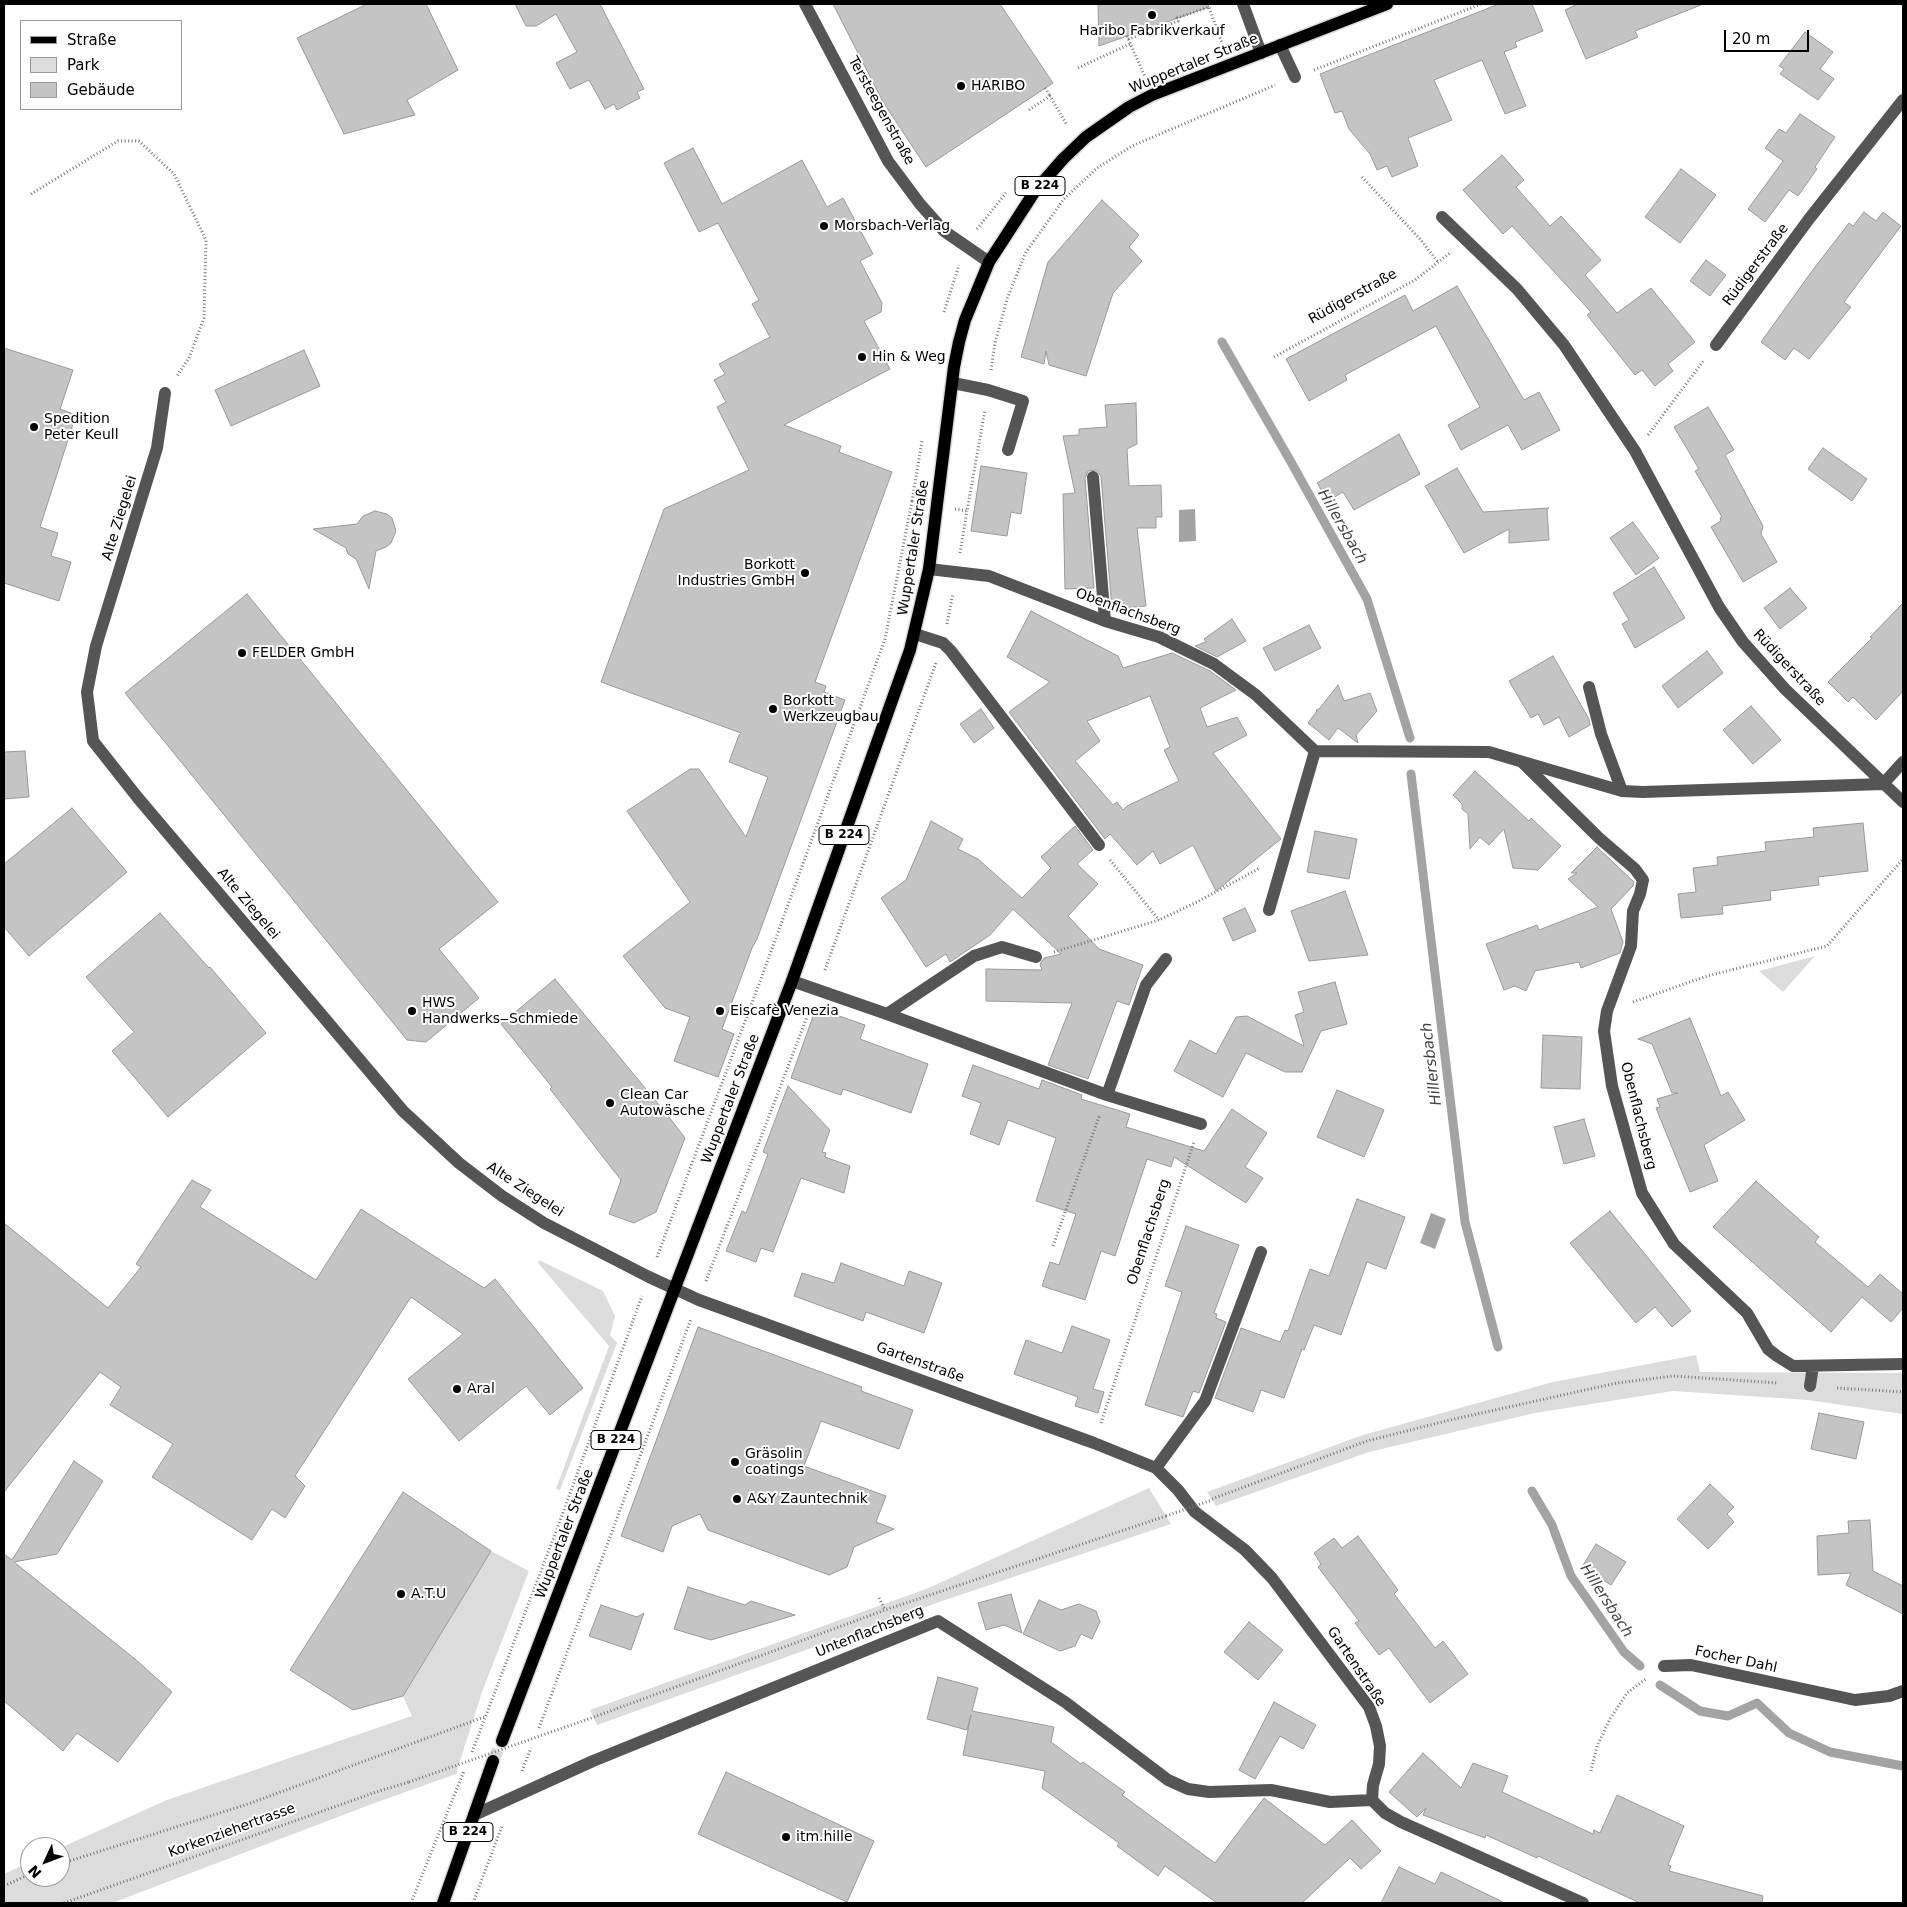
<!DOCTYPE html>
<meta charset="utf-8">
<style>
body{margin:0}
#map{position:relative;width:1907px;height:1907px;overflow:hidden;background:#fff;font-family:"DejaVu Sans",sans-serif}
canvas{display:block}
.frame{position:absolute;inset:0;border:5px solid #000;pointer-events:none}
.legend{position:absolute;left:20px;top:20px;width:162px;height:90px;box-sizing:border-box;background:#fff;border:1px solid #999;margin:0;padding:6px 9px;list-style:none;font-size:15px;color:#000}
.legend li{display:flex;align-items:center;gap:10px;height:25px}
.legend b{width:25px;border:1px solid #999}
.north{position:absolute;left:20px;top:1837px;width:50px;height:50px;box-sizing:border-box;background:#fff;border:1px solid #999;border-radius:50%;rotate:227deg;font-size:14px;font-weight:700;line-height:20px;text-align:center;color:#000}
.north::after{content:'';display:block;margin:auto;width:18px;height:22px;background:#000;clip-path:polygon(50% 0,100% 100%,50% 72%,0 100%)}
.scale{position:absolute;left:1724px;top:30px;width:85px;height:22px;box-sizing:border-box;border:2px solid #000;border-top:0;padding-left:6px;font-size:15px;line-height:18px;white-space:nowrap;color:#000;-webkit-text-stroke:4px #fff;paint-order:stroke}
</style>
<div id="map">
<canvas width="1907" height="1907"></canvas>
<div class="frame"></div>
<ul class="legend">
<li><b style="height:6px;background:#000"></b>Straße</li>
<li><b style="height:14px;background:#dcdcdc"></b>Park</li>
<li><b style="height:14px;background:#c4c4c4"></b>Gebäude</li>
</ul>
<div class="north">N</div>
<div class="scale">20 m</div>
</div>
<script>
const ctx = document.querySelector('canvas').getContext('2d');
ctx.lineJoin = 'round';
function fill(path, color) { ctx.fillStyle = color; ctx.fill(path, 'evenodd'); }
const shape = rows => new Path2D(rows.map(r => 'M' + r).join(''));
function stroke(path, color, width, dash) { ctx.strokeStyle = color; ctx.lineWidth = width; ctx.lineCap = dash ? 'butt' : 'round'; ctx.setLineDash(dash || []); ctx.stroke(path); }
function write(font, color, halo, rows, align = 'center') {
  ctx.font = font + ' "DejaVu Sans",sans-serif'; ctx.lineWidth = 4; ctx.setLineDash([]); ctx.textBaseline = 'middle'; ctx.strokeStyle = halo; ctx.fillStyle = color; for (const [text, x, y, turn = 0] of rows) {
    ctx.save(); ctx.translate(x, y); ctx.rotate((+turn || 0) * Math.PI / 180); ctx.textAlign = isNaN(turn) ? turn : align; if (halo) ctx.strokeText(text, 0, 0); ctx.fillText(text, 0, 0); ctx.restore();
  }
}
fill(shape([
 [1815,956,1783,992,1759,971],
 [539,1260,603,1291,615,1316,610,1335,617,1343,560,1490,556,1489,609,1346,538,1263],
 [1696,1355,1700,1372,1903,1373,1903,1414,1808,1400,1673,1391,1535,1413,1369,1452,1216,1506,1207,1492,1363,1435,1553,1382],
 [1149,1488,1171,1524,945,1600,597,1725,590,1710,926,1589],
 [491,1551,529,1571,482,1692,456,1774,372,1804,112,1903,4,1903,4,1874,30,1862,30,1877,60,1877,60,1848,167,1800,412,1716,403,1696]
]), '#dcdcdc');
fill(shape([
 [1195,509,1196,541,1179,542,1179,510],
 [1431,1213,1446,1219,1435,1249,1420,1243]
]), '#a3a3a3');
stroke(shape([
 [1222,342,1291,462,1367,599,1410,738],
 [1411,774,1465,1222,1498,1347],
 [1532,1491,1552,1525,1571,1576,1624,1652,1640,1666],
 [1660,1685,1700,1711,1728,1716,1757,1703,1789,1733,1830,1752,1903,1766]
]), '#a3a3a3', 9);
const building = shape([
 [367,4,426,4,458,70,407,100,415,115,344,134,297,38,367,4],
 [515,4,600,4,644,89,637,92,640,98,617,110,614,104,605,109,589,80,570,89,556,63,577,52,556,14,536,26,526,26,515,4],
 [833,4,1000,4,1053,83,926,167,883,102,833,4],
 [1098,4,1208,4,1209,7,1099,46,1098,4],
 [1499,4,1532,4,1543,31,1515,42,1517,47,1504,52,1526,106,1505,114,1482,60,1434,80,1452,120,1408,138,1418,166,1392,177,1387,166,1377,170,1370,154,1349,129,1342,111,1335,113,1320,74,1499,4],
 [1578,4,1700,4,1701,5,1635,31,1638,37,1586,59,1565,10,1578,4],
 [1805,32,1833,52,1820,69,1834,79,1818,100,1780,74,1784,69,1779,66,1805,32],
 [1800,114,1835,137,1815,167,1817,169,1798,196,1789,190,1765,222,1748,209,1783,161,1765,148,1779,129,1786,133,1800,114],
 [693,148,722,204,802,160,827,207,843,198,873,254,860,261,882,303,881,312,864,321,890,369,784,425,841,446,839,452,892,472,815,682,826,686,824,692,845,700,757,939,752,948,722,1029,734,1034,718,1077,674,1061,690,1017,665,1008,623,956,690,902,627,811,690,769,699,769,746,837,768,777,729,762,739,735,741,733,601,682,664,509,749,470,717,407,726,402,714,380,725,374,719,364,770,337,752,304,759,300,718,223,699,232,664,163,693,148],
 [1502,155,1524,180,1516,187,1550,226,1561,216,1601,260,1585,275,1617,313,1651,288,1695,342,1668,364,1673,371,1655,386,1642,370,1635,375,1587,315,1591,312,1512,226,1503,234,1463,190,1502,155],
 [1681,169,1716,195,1680,243,1645,217,1681,169],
 [1102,200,1139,235,1129,247,1142,261,1113,293,1086,376,1049,365,1046,351,1044,364,1021,357,1048,262,1102,200],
 [1864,212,1876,221,1883,212,1901,226,1844,302,1851,307,1809,359,1794,348,1785,360,1761,342,1812,271,1849,223,1853,226,1864,212],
 [1706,260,1726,275,1710,296,1690,281,1706,260],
 [1457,286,1524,400,1539,392,1560,430,1522,450,1508,425,1461,450,1448,425,1480,407,1436,326,1345,375,1347,380,1309,401,1286,359,1405,295,1413,311,1457,286],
 [4,348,73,370,60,409,76,415,40,527,58,533,51,556,71,562,59,601,4,583,4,348],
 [304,350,320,386,231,426,215,390,304,350],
 [1136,403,1137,444,1127,449,1129,486,1161,485,1162,517,1156,517,1156,528,1137,528,1146,606,1112,609,1101,476,1096,470,1088,471,1085,478,1094,588,1065,589,1063,494,1075,493,1063,436,1079,435,1079,429,1107,427,1105,405,1136,403],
 [1708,407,1734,450,1725,455,1763,526,1761,534,1777,562,1743,582,1711,527,1721,521,1720,518,1722,517,1695,471,1699,469,1674,427,1708,407],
 [1399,434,1420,474,1354,510,1343,492,1328,501,1317,483,1399,434],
 [1823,448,1867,479,1852,501,1808,469,1823,448],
 [981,466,1027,473,1021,514,1011,512,1007,536,971,531,981,466],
 [1457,468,1483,512,1549,508,1547,509,1549,540,1509,543,1509,529,1464,553,1425,486,1457,468],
 [375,511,387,514,392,518,396,531,391,543,386,547,376,551,369,589,356,559,348,554,346,548,313,529,357,524,363,516,375,511],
 [1633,522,1659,558,1636,575,1610,538,1633,522],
 [1654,567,1685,618,1635,648,1622,624,1629,620,1613,593,1654,567],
 [1790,588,1807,608,1780,629,1764,608,1790,588],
 [247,594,498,902,439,949,479,998,426,1042,407,1040,125,693,247,594],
 [1903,603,1903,691,1876,720,1853,697,1848,702,1828,682,1872,638,1870,637,1903,603],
 [1031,611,1118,656,1123,668,1172,653,1210,671,1236,690,1200,708,1207,727,1237,717,1247,735,1213,753,1281,839,1216,891,1193,845,1160,864,1153,851,1137,865,1110,834,1105,839,1009,712,1050,682,1007,657,1031,611],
 [1150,696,1170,747,1164,750,1179,781,1127,806,1123,810,1117,802,1113,805,1075,761,1100,741,1087,721,1150,696],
 [1232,619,1246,641,1217,657,1195,646,1206,642,1204,639,1232,619],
 [1309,625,1321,648,1275,671,1263,648,1309,625],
 [1707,651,1723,673,1678,708,1662,686,1707,651],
 [1553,656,1589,719,1590,725,1569,737,1559,717,1544,725,1538,714,1531,718,1509,681,1553,656],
 [1338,685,1344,701,1370,693,1377,711,1356,735,1358,743,1338,728,1329,740,1308,723,1317,711,1316,710,1319,709,1338,685],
 [1751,706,1781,740,1753,764,1723,730,1751,706],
 [981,709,994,728,974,743,960,724,981,709],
 [25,751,29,797,4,799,4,752,25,751],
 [1475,771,1529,821,1531,818,1561,846,1538,870,1513,868,1504,829,1489,845,1480,837,1470,849,1468,814,1462,809,1462,804,1453,795,1475,771],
 [72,808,127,872,29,956,4,927,4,864,72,808],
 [931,821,963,839,958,849,978,859,1022,898,1051,868,1041,857,1075,826,1093,850,1077,864,1098,884,1068,916,1099,949,1143,965,1129,1005,1117,1001,1088,1079,1048,1065,1072,1003,986,1001,986,969,1042,970,1040,964,1044,958,1061,954,1013,909,990,935,950,962,946,954,926,967,881,898,906,880,931,821],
 [1863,823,1868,871,1818,877,1819,885,1770,891,1771,900,1722,906,1723,914,1681,918,1678,894,1696,892,1693,868,1718,865,1717,857,1766,851,1765,842,1814,837,1813,828,1863,823],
 [1315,831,1357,839,1349,879,1307,872,1315,831],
 [1597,847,1634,882,1633,886,1611,909,1623,942,1620,953,1581,968,1579,962,1535,971,1526,991,1515,986,1504,990,1486,944,1537,925,1539,930,1598,907,1568,879,1577,873,1571,873,1597,847],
 [1345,891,1368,955,1309,961,1291,911,1345,891],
 [1245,908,1256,931,1233,941,1223,918,1245,908],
 [160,913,209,968,210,967,266,1033,168,1117,112,1051,134,1032,86,977,160,913],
 [555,979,669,1117,685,1138,656,1212,634,1223,609,1214,621,1180,550,1089,552,1087,501,1024,555,979],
 [1335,982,1347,1024,1321,1031,1302,1072,1285,1072,1246,1053,1223,1097,1174,1071,1190,1040,1216,1054,1236,1017,1247,1016,1304,1046,1295,1015,1304,1012,1298,992,1335,982],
 [816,1008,865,1025,860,1039,928,1064,911,1113,843,1089,841,1095,791,1078,816,1008],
 [1690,1018,1721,1096,1728,1092,1745,1120,1704,1145,1718,1181,1690,1192,1656,1108,1660,1107,1657,1099,1678,1093,1672,1093,1652,1044,1638,1039,1690,1018],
 [1543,1035,1582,1037,1580,1089,1541,1088,1543,1035],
 [973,1065,1039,1089,1042,1080,1082,1095,1081,1099,1130,1114,1126,1127,1204,1151,1232,1109,1267,1133,1245,1167,1263,1178,1246,1203,1174,1157,1171,1167,1147,1159,1115,1256,1101,1251,1085,1300,1042,1286,1050,1262,1059,1265,1076,1214,1036,1201,1056,1138,1008,1120,999,1145,970,1134,981,1103,962,1096,973,1065],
 [788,1086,830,1130,822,1152,826,1153,825,1157,850,1166,844,1193,801,1178,773,1252,761,1248,756,1262,726,1251,742,1211,746,1213,768,1154,763,1152,788,1086],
 [1337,1090,1384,1110,1364,1157,1317,1137,1337,1090],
 [1584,1119,1595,1156,1564,1164,1554,1127,1584,1119],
 [192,1180,211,1190,200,1207,316,1280,361,1209,484,1288,495,1279,583,1388,550,1415,526,1386,459,1441,408,1379,463,1334,411,1297,295,1476,305,1486,285,1518,272,1509,252,1540,152,1477,173,1444,110,1405,121,1387,100,1372,4,1492,4,1223,108,1308,141,1267,136,1264,192,1180],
 [1756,1181,1819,1237,1815,1242,1868,1287,1880,1274,1903,1294,1903,1308,1891,1322,1862,1297,1831,1332,1713,1227,1756,1181],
 [1357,1199,1405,1217,1386,1269,1367,1262,1341,1335,1314,1325,1304,1350,1302,1349,1284,1398,1261,1390,1253,1412,1215,1398,1241,1328,1280,1342,1285,1330,1288,1331,1310,1269,1329,1276,1357,1199],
 [1610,1211,1691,1311,1672,1327,1655,1307,1636,1323,1570,1243,1610,1211],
 [1186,1226,1239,1245,1214,1313,1217,1314,1216,1318,1226,1322,1199,1393,1193,1391,1183,1417,1145,1405,1182,1292,1165,1286,1186,1226],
 [841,1263,904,1286,909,1271,942,1283,924,1333,866,1312,863,1321,794,1296,802,1273,834,1283,841,1263],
 [1072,1326,1110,1340,1093,1389,1104,1392,1098,1413,1075,1406,1078,1397,1014,1374,1026,1340,1062,1353,1072,1326],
 [698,1327,862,1387,861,1391,913,1410,899,1449,821,1421,804,1466,886,1496,876,1522,894,1529,854,1547,847,1567,829,1575,708,1530,700,1514,672,1526,663,1552,621,1536,698,1327],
 [1819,1413,1864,1422,1856,1459,1811,1449,1819,1413],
 [74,1461,103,1481,57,1554,14,1562,135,1659,172,1692,118,1762,77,1733,63,1751,4,1701,4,1554,12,1560,74,1461],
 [1710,1484,1734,1507,1727,1514,1734,1522,1708,1549,1677,1519,1710,1484],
 [403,1492,491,1551,403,1696,353,1710,290,1670,403,1492],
 [1870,1520,1873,1571,1903,1586,1903,1614,1846,1585,1851,1573,1818,1575,1817,1536,1849,1533,1848,1521,1870,1520],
 [1358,1536,1398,1590,1394,1594,1435,1648,1443,1641,1468,1674,1430,1703,1389,1648,1379,1655,1355,1623,1359,1621,1318,1567,1321,1564,1314,1553,1334,1538,1342,1548,1358,1536],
 [1596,1544,1626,1562,1611,1585,1582,1567,1596,1544],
 [688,1587,745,1605,751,1601,795,1615,711,1640,674,1629,688,1587],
 [1011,1594,1022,1633,1004,1625,986,1630,978,1603,1011,1594],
 [1039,1600,1061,1610,1079,1604,1096,1611,1100,1622,1092,1639,1081,1634,1075,1646,1060,1651,1023,1634,1039,1600],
 [601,1605,637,1617,644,1613,631,1650,589,1636,601,1605],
 [1249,1622,1283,1650,1258,1680,1224,1652,1249,1622],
 [938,1677,978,1688,972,1711,1054,1727,1051,1742,1081,1764,1083,1762,1125,1792,1122,1795,1215,1863,1264,1798,1325,1845,1352,1820,1381,1851,1361,1869,1350,1858,1302,1903,1217,1903,1165,1866,1158,1876,1117,1846,1119,1843,1042,1788,1045,1771,963,1755,971,1715,967,1730,927,1719,938,1677],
 [1274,1702,1316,1725,1303,1749,1280,1736,1255,1779,1239,1770,1274,1702],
 [1423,1753,1461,1788,1473,1763,1508,1776,1502,1792,1593,1834,1594,1830,1600,1833,1617,1795,1684,1826,1668,1865,1671,1866,1669,1871,1763,1896,1762,1903,1640,1903,1538,1856,1537,1858,1486,1835,1485,1838,1423,1815,1426,1808,1417,1817,1389,1792,1423,1753],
 [726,1772,874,1841,847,1902,698,1834,726,1772],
 [1399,1867,1435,1884,1441,1872,1505,1903,1381,1903,1399,1867]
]);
fill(building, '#c4c4c4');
stroke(building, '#999', 1);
stroke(shape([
 [493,1761,502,1741]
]), '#d9d9d9', 12, [12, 6]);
const major = shape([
 [502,1741,792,981,910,650,929,569,954,367,959,342,965,320,989,262,1035,191,1063,159,1086,137,1129,107,1152,95,1387,4],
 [443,1903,493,1761]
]);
stroke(major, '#dbdbdb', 15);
stroke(shape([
 [1127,36,1145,77],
 [1128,39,1178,21,1177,18,1209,7,1223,46],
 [1078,68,1130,44],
 [1314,70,1481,4],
 [1045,88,1050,96],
 [1029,110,1050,96,1067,125],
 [1362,177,1420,239,1438,262],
 [31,194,118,141,139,141,174,174,206,240,204,318,189,358,177,376],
 [977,229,1006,193],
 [944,312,959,265],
 [1274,357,1415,280,1450,253],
 [991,370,995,343,1008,296,1026,252,1064,199,1097,168,1132,146,1275,85],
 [1648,435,1704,360],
 [912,501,922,441],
 [955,509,967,511,985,410],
 [960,553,967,511],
 [947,624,953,593],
 [1110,860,1159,920],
 [1054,952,1159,920,1197,902,1260,868],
 [825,970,936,663],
 [1633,1002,1707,976,1827,946,1903,859],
 [1053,1246,1100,1114],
 [657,1257,762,976,885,639,912,501],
 [706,1281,810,1009],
 [1837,1388,1903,1392],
 [1101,1423,1194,1142],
 [1212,1499,1367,1441,1450,1420,1617,1383,1673,1376,1778,1383],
 [879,1598,885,1610],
 [594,1717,885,1610,1166,1516],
 [539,1728,691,1319],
 [472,1752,557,1529,642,1296],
 [522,1771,531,1748],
 [1591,1771,1597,1746,1610,1719,1627,1693,1647,1678],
 [60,1864,248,1804,484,1717],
 [4,1886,30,1874],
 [64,1903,379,1791,409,1782],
 [411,1903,464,1771],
 [473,1903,502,1826]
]), '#777', 3, [1, 2.5]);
stroke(shape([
 [805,4,888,161,920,204,944,231,989,262],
 [1243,4,1261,53],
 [1280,45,1295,77],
 [1442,217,1517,289,1564,345,1635,451,1719,607,1743,642,1785,689,1903,802],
 [1716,345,1809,219,1903,100],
 [953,383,988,390,1023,401,1008,450],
 [165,393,157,448,96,646,87,692,93,741,138,798,403,1111,459,1163,502,1196,544,1223,649,1277,699,1300,1094,1443,1156,1468,1178,1490,1195,1512,1245,1550,1272,1578,1369,1707,1376,1726,1380,1746,1379,1764,1373,1785,1372,1800,1385,1813,1401,1822,1583,1903],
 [1093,477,1105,621],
 [929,569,989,576,1105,621,1159,637,1214,664,1256,695,1315,751,1489,752,1622,791,1643,792,1883,784],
 [915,634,943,643,951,651,1099,845],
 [1589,687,1601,734,1622,791],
 [1523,763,1599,838,1635,869,1643,880,1640,894,1633,911,1631,946,1607,1011,1604,1031,1612,1086,1642,1193,1674,1244,1747,1313,1768,1349,1777,1356,1793,1366,1903,1364],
 [1883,784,1903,762],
 [1269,910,1315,751],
 [792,981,887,1014,1107,1095,1201,1124],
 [887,1014,974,956,1002,947,1036,957],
 [1107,1095,1146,985,1166,959],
 [1810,1386,1813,1366],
 [1156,1468,1205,1401,1261,1252],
 [1664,1666,1691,1665,1855,1700,1889,1696,1903,1691],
 [474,1815,593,1761,938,1621,1065,1702,1168,1780,1188,1789,1209,1792,1271,1790,1330,1802,1372,1800]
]), '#555', 12);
stroke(major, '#000', 12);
stroke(shape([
 [1166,1516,1212,1500],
 [409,1782,594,1717]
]), '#777', 3, [1, 2.5]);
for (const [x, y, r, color] of [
 [1152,15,5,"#000"],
 [961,86,5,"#000"],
 [824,226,5,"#000"],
 [862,357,5,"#000"],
 [34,427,5,"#000"],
 [805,573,5,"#000"],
 [242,653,5,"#000"],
 [773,709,5,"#000"],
 [412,1011,5,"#000"],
 [720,1011,5,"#000"],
 [610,1103,5,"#000"],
 [457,1389,5,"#000"],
 [735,1462,5,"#000"],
 [737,1499,5,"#000"],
 [401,1594,5,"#000"],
 [786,1837,5,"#000"]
]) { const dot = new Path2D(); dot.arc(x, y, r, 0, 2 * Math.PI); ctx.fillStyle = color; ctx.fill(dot); stroke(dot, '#fff', 2); }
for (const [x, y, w] of [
 [1040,186,50],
 [844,835,50],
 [616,1440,50],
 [468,1832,50]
]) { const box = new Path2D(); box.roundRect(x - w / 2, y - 9.5, w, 19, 4); ctx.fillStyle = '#fff'; ctx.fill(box); stroke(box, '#000', 1); }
write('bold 12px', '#000', null, [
 ["B 224",1040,186],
 ["B 224",844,835],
 ["B 224",616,1440],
 ["B 224",468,1832]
]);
write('14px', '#000', '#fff', [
 ["Haribo Fabrikverkauf",1152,31,"center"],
 ["HARIBO",971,86],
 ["Morsbach-Verlag",834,226],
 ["Hin & Weg",872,357],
 ["Spedition",44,419],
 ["Peter Keull",44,435],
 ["Borkott",795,565,"right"],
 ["Industries GmbH",795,581,"right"],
 ["FELDER GmbH",252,653],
 ["Borkott",783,701],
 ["Werkzeugbau",783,717],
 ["HWS",422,1003],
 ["Handwerks‒Schmiede",422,1019],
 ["Eiscafè Venezia",730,1011],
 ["Clean Car",620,1095],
 ["Autowäsche",620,1111],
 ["Aral",467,1389],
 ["Gräsolin",745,1454],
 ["coatings",745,1470],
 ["A&Y Zauntechnik",747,1499],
 ["A.T.U",411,1594],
 ["itm.hille",796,1837]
], 'left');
write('14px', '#000', '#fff', [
 ["Wuppertaler Straße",1194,64,-22],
 ["Tersteegenstraße",881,111,61],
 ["Rüdigerstraße",1756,265,-53],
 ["Rüdigerstraße",1353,297,-29],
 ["Alte Ziegelei",120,518,-73],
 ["Wuppertaler Straße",914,548,-81],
 ["Obenflachsberg",1128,612,20],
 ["Rüdigerstraße",1789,668,47],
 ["Alte Ziegelei",248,904,50],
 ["Wuppertaler Straße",731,1099,-69],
 ["Obenflachsberg",1638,1116,76],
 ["Alte Ziegelei",525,1190,33],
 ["Obenflachsberg",1149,1232,-72],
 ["Gartenstraße",920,1363,20],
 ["Wuppertaler Straße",565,1534,-69],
 ["Untenflachsberg",870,1632,-22],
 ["Focher Dahl",1736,1660,12],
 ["Gartenstraße",1356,1667,56],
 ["Korkenziehertrasse",232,1831,-20]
]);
write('italic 15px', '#444', '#fff', [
 ["Hillersbach",1342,527,60],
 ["Hillersbach",1432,1064,-97],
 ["Hillersbach",1606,1601,57]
]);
</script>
